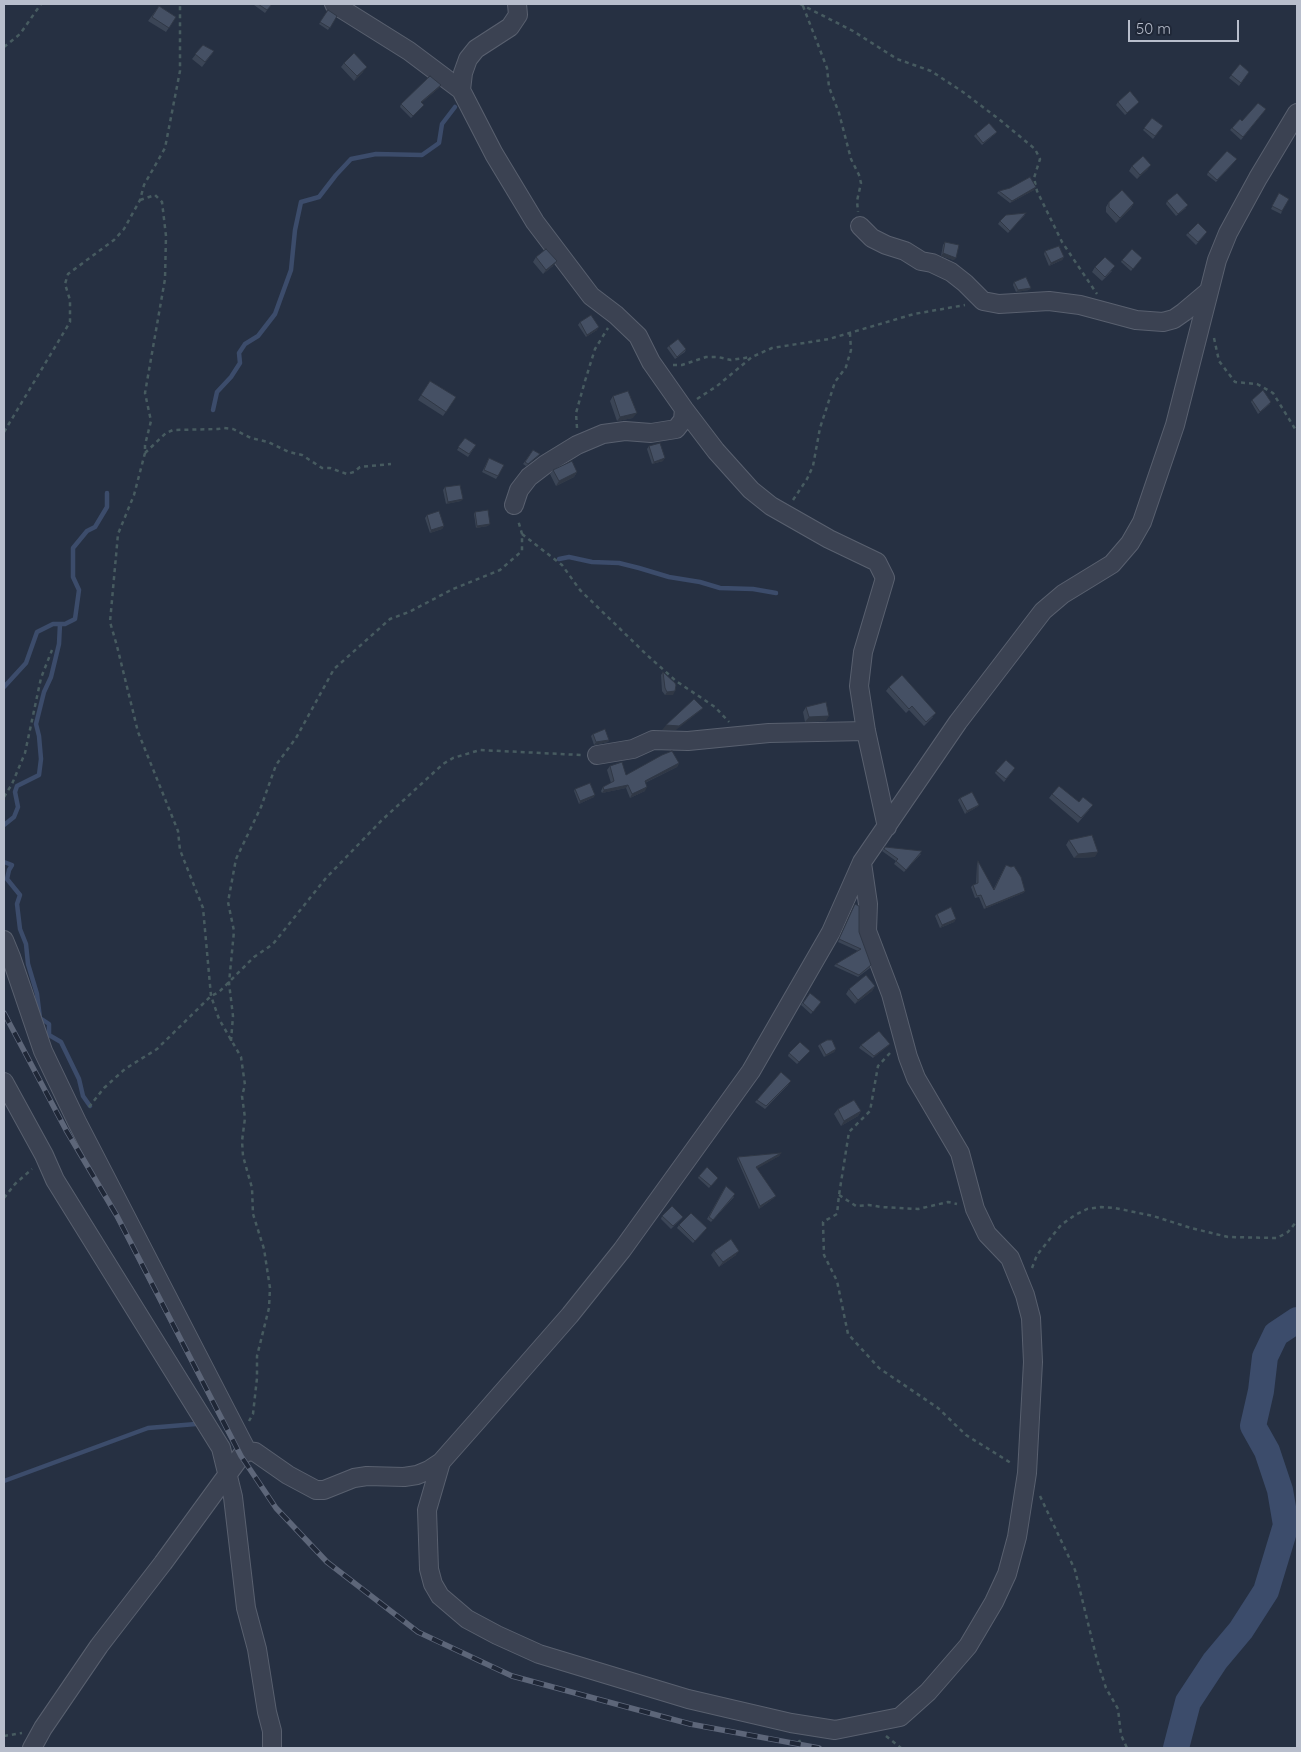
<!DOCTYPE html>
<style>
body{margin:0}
#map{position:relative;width:1301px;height:1752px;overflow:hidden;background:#263042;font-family:Quicksand,sans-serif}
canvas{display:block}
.frame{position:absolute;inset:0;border:5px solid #b8becc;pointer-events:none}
.scale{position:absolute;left:1128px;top:20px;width:111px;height:22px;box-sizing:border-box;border:2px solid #b8becc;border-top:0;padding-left:6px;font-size:15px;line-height:18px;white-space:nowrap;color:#b8becc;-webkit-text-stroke:4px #1f2737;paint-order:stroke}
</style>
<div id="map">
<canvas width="1301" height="1752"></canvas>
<div class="frame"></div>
<div class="scale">50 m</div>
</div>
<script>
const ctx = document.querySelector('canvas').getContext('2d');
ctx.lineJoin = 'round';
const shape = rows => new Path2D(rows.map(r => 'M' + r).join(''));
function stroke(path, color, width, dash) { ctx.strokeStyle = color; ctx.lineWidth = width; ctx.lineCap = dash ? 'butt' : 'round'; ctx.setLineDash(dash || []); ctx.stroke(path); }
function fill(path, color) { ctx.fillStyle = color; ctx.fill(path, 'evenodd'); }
stroke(shape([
 [213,410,217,392,231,377,240,363,239,353,245,344,258,336,275,314,291,270,295,230,301,202,319,197,336,175,351,159,376,154,422,155,439,143,442,124,455,107],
 [559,559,569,557,592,562,619,563,639,568,669,577,700,582,720,588,753,589,776,593],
 [4,687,26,663,37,632,53,624,65,624,75,619,79,590,73,577,73,548,87,531,95,527,107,507,107,493],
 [4,825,14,817,18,807,15,792,17,786,39,775,41,759,39,736,36,724,44,692,51,677,59,644,60,624],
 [4,862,12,865,9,870,7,879,20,895,17,904,20,929,26,944,28,964,37,994,40,1018,49,1024,49,1035,61,1042,79,1079,83,1096,90,1106],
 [4,1481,148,1428,196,1424]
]), '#3c4c6b', 4.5);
stroke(shape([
 [1176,1748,1188,1702,1215,1661,1241,1630,1266,1591,1286,1525,1280,1490,1267,1451,1253,1426,1261,1391,1265,1357,1276,1334,1297,1320]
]), '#3c4c6b', 26);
const minor = shape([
 [334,4,409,51,461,90,494,154,535,222,591,296,616,315,638,336,651,362,684,409,716,451,751,490,771,506,829,539,877,562,885,578,863,652,859,686,866,731,887,827],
 [461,90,463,73,468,59,476,49,510,27,518,15,517,4],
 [860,226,872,238,886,245,905,251,921,261,932,263,951,272,965,283,983,301,999,304,1049,301,1080,305,1136,320,1163,322,1174,319,1184,312,1209,291],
 [514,505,519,490,529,477,546,464,577,445,603,434,625,431,651,433,676,429,683,420,684,409],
 [597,755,633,749,653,740,688,741,769,733,866,731],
 [4,940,11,957,43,1051,77,1122,247,1451],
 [4,1082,44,1155,55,1180,221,1448,233,1497,246,1608,257,1649,267,1712,272,1731,272,1748],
 [441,1462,427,1510,429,1569,433,1584,440,1596,467,1619,497,1635,539,1654,688,1699,791,1723,835,1730,900,1717,928,1692,968,1646,994,1602,1007,1574,1017,1537,1027,1473,1033,1362,1031,1318,1025,1295,1010,1258,987,1234,975,1209,960,1153,916,1078,908,1057,891,994,867,931,868,904,862,863],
 [32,1748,43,1728,99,1646,163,1563,241,1456,247,1451,255,1452,288,1475,316,1490,324,1490,354,1478,367,1476,404,1477,417,1475,429,1470,441,1462,479,1419,570,1315,622,1250,751,1071,831,932,862,862,958,722,1043,611,1063,594,1112,564,1130,543,1142,522,1175,425,1217,260,1228,233,1258,178,1297,113]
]);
stroke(minor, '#59606f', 20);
stroke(shape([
 [800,4,853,31,897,59,931,71,963,92,1000,120,1035,149,1040,159,1034,178,1037,191,1062,242,1097,294],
 [803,6,827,68,829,87,839,113,851,159,859,175,861,183,857,201,858,212],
 [4,47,20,34,41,4],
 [140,200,155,195,162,202,166,236,165,279,145,393,151,421,145,445,145,453,134,495,118,534,110,622,117,646,138,732,178,831,180,850,203,908,211,996,219,1019,241,1057,245,1085,242,1096,245,1118,242,1141,243,1156,252,1188,253,1214,264,1249,270,1288,269,1308,257,1356,257,1378,253,1414,249,1421],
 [1214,338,1219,361,1235,382,1257,384,1273,393,1297,432],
 [673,365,682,365,706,357,718,357,731,360,751,357],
 [697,399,717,386,752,357,772,348,829,339,914,314,965,305],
 [577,428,576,413,585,381,595,349,608,328],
 [4,432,70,322,70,300,65,284,68,274,114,240,124,229,140,200,144,185,165,148,180,71,180,4],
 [145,453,166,433,173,430,218,429,224,428,233,429,251,438,268,442,289,452,302,455,322,468,330,468,347,474,354,472,360,467,391,464],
 [793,500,807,479,813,466,820,428,835,382,846,367,851,350,850,334],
 [522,534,562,565,580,590,647,655,676,681,715,707,729,722],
 [4,797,12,784,25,753,41,678,52,650],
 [231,1041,233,1016,229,983,234,931,228,902,236,859,261,807,276,765,296,738,334,669,390,619,409,612,453,589,500,570,522,551,522,534,518,520],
 [890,1053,878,1066,870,1111,849,1132,839,1195,837,1214,823,1222,824,1255,837,1281,848,1334,879,1368,938,1408,966,1435,1011,1463],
 [89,1107,104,1088,125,1069,157,1049,211,996,219,992,254,957,273,944,326,878,382,820,443,764,453,758,480,750,581,755],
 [839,1195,856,1206,869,1205,881,1207,918,1209,948,1202,957,1204],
 [4,1198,15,1184,32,1169],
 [1032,1268,1037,1255,1061,1225,1075,1215,1087,1209,1101,1207,1115,1208,1153,1216,1191,1228,1228,1237,1277,1238,1288,1232,1297,1221],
 [1040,1496,1075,1570,1097,1660,1106,1688,1118,1709,1121,1735,1127,1748],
 [4,1736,22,1733],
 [886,1736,901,1748],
 [799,1740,803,1748]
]), '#475b60', 2.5, [4, 4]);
stroke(minor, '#3b4252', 18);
const rail = shape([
 [4,1013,66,1130,117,1216,241,1456,276,1508,327,1562,418,1632,512,1676,690,1724,819,1748]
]);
stroke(rail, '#5d6679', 5.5);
stroke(rail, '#1f2737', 4, [11]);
fill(shape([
 [255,4,272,4,265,13,254,5],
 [159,6,176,17,166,32,148,21],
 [328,10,337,16,328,30,319,24],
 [203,45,214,51,202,67,192,59],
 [344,63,363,72,354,81,341,67],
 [1240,64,1249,72,1239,86,1229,78],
 [440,87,421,103,424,105,411,118,400,107,401,104],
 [1118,102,1139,102,1125,115,1116,105],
 [1266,109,1241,140,1230,130,1240,119,1242,121],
 [1152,118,1163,126,1153,139,1143,130],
 [997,132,995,134,982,145,974,136,976,134],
 [1237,159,1216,182,1207,175,1208,172],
 [1132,166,1148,169,1137,179,1129,171],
 [1034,190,1010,203,997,193,999,191],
 [1279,193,1282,211,1281,214,1271,209],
 [1167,201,1186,208,1176,216,1166,204],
 [1109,202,1134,203,1131,208,1116,223,1106,212,1106,207],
 [1025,215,1008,233,998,224,1000,221],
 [1207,232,1196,245,1186,235,1188,233],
 [945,242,954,260,941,256,943,245],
 [1045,251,1064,257,1062,260,1049,266,1044,254],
 [536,257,553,266,543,274,533,262],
 [1142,258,1131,271,1121,262,1122,260],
 [1095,267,1112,271,1102,281,1092,272],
 [1014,282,1029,290,1016,292,1013,285],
 [580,322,597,330,586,337,578,325],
 [669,346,686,349,685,352,675,359,667,348],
 [430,381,456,397,443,416,418,400],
 [613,396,633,418,617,421,610,401],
 [1252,400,1270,404,1258,414,1251,402],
 [465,438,476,445,468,457,457,450],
 [649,446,663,461,652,464,647,449],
 [533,450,540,454,538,456,526,466,523,464],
 [489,458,498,476,496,479,482,472],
 [553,470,577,472,574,477,556,486,550,474],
 [445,487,461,501,446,504,443,490],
 [475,512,488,526,476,528,474,514],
 [427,515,444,526,442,529,430,533,425,518],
 [663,672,673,695,665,695,662,691,661,675],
 [889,687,933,717,924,726,909,710,906,713,886,691],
 [806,707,826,721,805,722,803,712],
 [593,734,609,740,608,742,594,745,591,736],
 [679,763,677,767,645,783,645,791,630,798,626,788,602,793,601,791,603,787,611,783,607,770,610,766,626,775],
 [1015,768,1004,782,995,773,996,771],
 [575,789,594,797,579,804,574,791],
 [1052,794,1089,810,1078,823,1049,798],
 [960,798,979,805,977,807,965,814,958,800],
 [1069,840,1095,857,1074,858,1066,845],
 [885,847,921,854,904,872,894,864,896,861,882,851],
 [978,861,993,890,1006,865,1025,891,1023,893,984,909,979,897,975,898,971,887,973,885,976,884,977,864],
 [855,904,859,932,870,968,858,977,834,966,836,964,858,951,838,942],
 [937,914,956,919,954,922,940,928,935,916],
 [875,986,872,991,855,1004,846,994,849,989],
 [810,993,821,1002,811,1014,801,1005],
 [820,1044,836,1049,834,1052,824,1057,818,1046],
 [861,1045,888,1046,873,1058,859,1048],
 [789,1053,808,1053,797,1064,788,1056],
 [789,1084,765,1109,755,1102,757,1100],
 [838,1109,861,1111,858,1116,841,1126,834,1114],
 [781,1153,779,1156,757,1168,774,1198,759,1209,737,1159,738,1157],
 [699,1176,718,1178,709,1188,698,1178],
 [724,1189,734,1197,711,1222,707,1219],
 [662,1216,683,1217,671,1229,661,1219],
 [679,1225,707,1228,693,1243,677,1228],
 [714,1251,736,1255,719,1267,711,1255]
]), '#3b4556');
fill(shape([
 [367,67,363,72,354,81,357,76],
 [441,85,440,87,419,105,421,102],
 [1151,165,1148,169,1137,179,1140,175],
 [1036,187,1034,190,1010,203,1012,201],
 [1134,203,1131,208,1116,223,1120,218],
 [943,253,956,258,954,260,941,256],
 [1064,257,1062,260,1049,266,1051,263],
 [557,261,553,266,543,274,546,270],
 [1031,288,1029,290,1016,292,1018,290],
 [599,327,597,330,586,337,587,335],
 [637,413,633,418,617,421,620,417],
 [665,458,663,461,652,464,654,462],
 [577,472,574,477,556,486,559,481],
 [463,499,461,501,446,504,448,502],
 [490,524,488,526,476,528,477,526],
 [444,526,442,529,430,533,431,530],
 [675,691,673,695,665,695,667,692],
 [703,708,699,712,676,730,662,730,666,725],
 [829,716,826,721,805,722,809,717],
 [609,740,608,742,594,745,596,742],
 [679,763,677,767,642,784,645,781],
 [628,785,626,788,602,793,604,790],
 [647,787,645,791,630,798,632,794],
 [595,795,594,797,579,804,580,801],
 [979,805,977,807,965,814,967,811],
 [1098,852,1095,857,1074,858,1078,854],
 [1025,891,1023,893,984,909,986,907],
 [956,919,954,922,940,928,942,925],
 [875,986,872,991,855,1004,858,1000],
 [890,1044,888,1046,873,1058,874,1056],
 [836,1049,834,1052,824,1057,826,1055],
 [861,1111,858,1116,841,1126,844,1121],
 [781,1153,779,1156,755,1170,756,1167],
 [776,1196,774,1198,759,1209,760,1206],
 [739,1251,736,1255,719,1267,723,1262]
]), '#303846');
const building = shape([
 [258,4,272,4,267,10,258,4],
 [159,6,176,17,169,28,152,17,159,6],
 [328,10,337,16,330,28,320,22,328,10],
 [203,45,214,51,205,62,195,54,203,45],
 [354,53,367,67,357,76,344,63,354,53],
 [1240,64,1249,72,1241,83,1231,75,1240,64],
 [430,76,441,85,421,102,424,105,413,116,401,104,430,76],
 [1130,91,1139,102,1127,113,1118,102,1130,91],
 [1258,103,1266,109,1243,137,1232,128,1240,119,1242,121,1258,103],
 [1152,118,1163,126,1155,136,1144,128,1152,118],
 [989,123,997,132,983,143,976,134,989,123],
 [1227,151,1237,159,1217,180,1208,172,1227,151],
 [1143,156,1151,165,1140,175,1132,166,1143,156],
 [1030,177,1036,187,1012,201,999,191,1010,188,1030,177],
 [1122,190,1134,203,1120,218,1109,207,1109,202,1122,190],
 [1177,193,1188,205,1178,214,1167,201,1177,193],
 [1279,193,1289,199,1282,211,1272,206,1279,193],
 [1026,213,1010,231,1000,221,1006,215,1026,213],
 [1198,223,1207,232,1198,242,1188,233,1198,223],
 [945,242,959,245,956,258,943,253,945,242],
 [1059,246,1064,257,1051,263,1045,251,1059,246],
 [546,249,557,261,546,270,536,257,546,249],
 [1132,249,1142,258,1133,269,1122,260,1132,249],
 [1105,257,1115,266,1105,277,1095,267,1105,257],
 [1026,277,1031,288,1018,290,1014,282,1026,277],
 [591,315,599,327,587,335,580,322,591,315],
 [678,339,686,349,677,357,669,346,678,339],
 [430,381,456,397,446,412,421,395,430,381],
 [1263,390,1271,402,1260,412,1252,400,1263,390],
 [628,391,637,413,620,417,613,396,628,391],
 [465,438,476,445,469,454,458,447,465,438],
 [660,443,665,458,654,462,649,446,660,443],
 [533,450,540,454,528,464,525,462,533,450],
 [489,458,504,465,498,476,484,470,489,458],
 [572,461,577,472,559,481,553,470,572,461],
 [460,485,463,499,448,502,445,487,460,485],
 [488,510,490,524,477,526,475,512,488,510],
 [439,511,444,526,431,530,427,515,439,511],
 [663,672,675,683,676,685,675,691,667,692,665,688,663,672],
 [902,675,936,713,926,722,912,706,909,709,889,687,902,675],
 [694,699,703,708,679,726,666,725,694,699],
 [826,702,829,716,809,717,806,707,826,702],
 [605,729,609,740,596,742,593,734,605,729],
 [672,751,679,763,645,781,647,787,632,794,628,785,604,790,603,787,614,781,610,766,622,762,626,775,662,755,672,751],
 [1006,760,1015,768,1006,779,996,771,1006,760],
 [590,783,595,795,580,801,575,789,590,783],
 [1059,786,1079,802,1083,797,1093,805,1081,818,1052,794,1059,786],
 [972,792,979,805,967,811,960,798,972,792],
 [1092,835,1098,852,1078,854,1069,840,1092,835],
 [885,847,922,851,906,870,896,861,898,859,884,849,885,847],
 [978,861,994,890,1006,865,1011,867,1014,866,1021,877,1025,891,986,907,981,895,977,896,973,885,978,883,978,861],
 [855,904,859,906,859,932,871,965,859,975,836,964,861,949,839,939,855,904],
 [951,907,956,919,942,925,937,914,951,907],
 [866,975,875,986,858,1000,849,989,866,975],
 [810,993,821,1002,813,1012,803,1003,810,993],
 [879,1031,890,1044,874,1056,861,1045,879,1031],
 [827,1040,832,1040,836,1049,826,1055,820,1044,827,1040],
 [800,1042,810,1051,799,1062,789,1053,800,1042],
 [781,1072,791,1081,766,1106,757,1100,781,1072],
 [854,1100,861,1111,844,1121,838,1109,854,1100],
 [781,1153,756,1167,776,1196,760,1206,738,1157,781,1153],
 [707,1167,718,1178,711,1186,699,1176,707,1167],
 [726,1186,735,1194,713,1220,709,1217,726,1186],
 [672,1206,683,1217,673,1226,662,1216,672,1206],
 [691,1213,707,1228,695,1241,679,1225,691,1213],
 [731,1239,739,1251,723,1262,714,1251,731,1239]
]);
fill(building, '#455064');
stroke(building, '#303846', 1);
</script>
